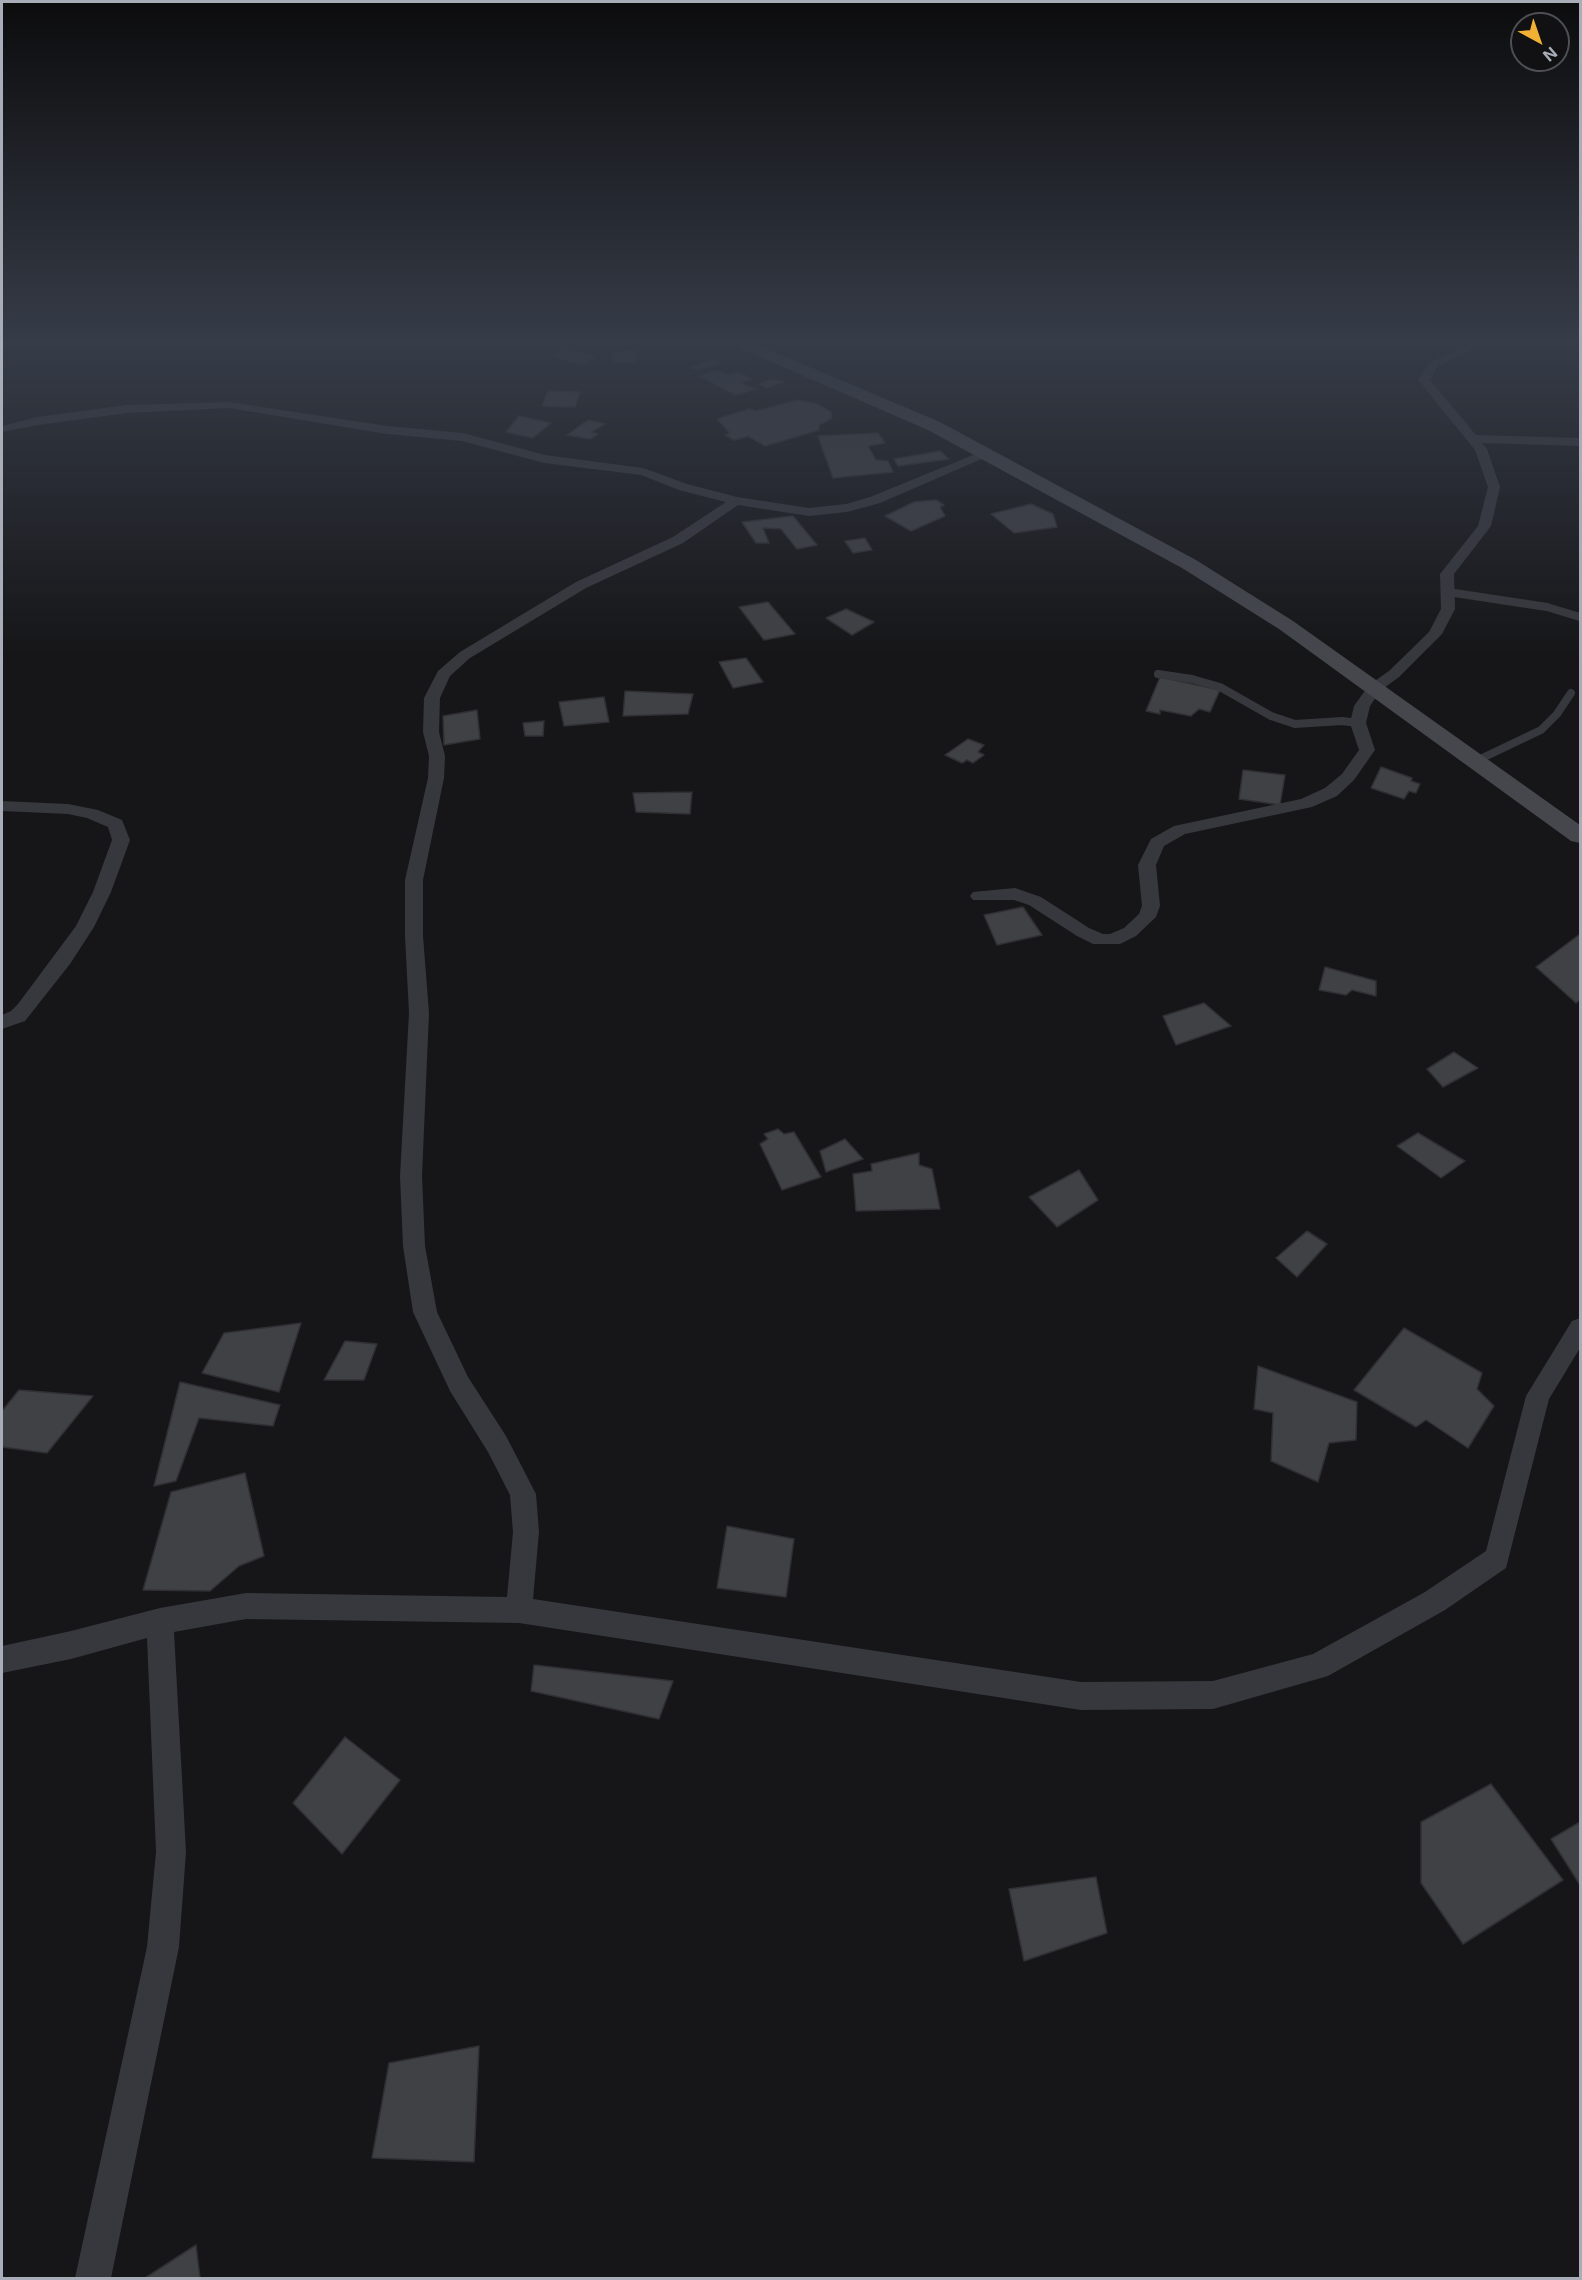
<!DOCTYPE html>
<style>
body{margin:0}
#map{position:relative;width:1582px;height:2280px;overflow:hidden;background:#161618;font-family:Inter,sans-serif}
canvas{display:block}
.frame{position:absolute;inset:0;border:3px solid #a8adb8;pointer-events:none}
.north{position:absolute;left:1510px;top:12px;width:60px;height:60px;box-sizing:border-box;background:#111113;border:2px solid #4d4f55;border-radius:50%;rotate:140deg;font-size:16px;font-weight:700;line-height:24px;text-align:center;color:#a8adb8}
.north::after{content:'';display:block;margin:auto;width:21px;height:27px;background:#f2b134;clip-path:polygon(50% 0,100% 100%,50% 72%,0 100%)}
</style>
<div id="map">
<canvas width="1582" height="2280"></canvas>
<div class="frame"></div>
<div class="north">N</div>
</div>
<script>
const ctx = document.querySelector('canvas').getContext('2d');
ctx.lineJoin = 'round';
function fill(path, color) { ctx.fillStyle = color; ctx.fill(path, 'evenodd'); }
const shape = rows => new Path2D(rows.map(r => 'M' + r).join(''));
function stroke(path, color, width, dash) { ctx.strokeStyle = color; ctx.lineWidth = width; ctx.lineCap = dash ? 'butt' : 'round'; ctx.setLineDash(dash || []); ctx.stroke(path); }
const building = shape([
 [644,340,701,340,701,346,646,348,644,340],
 [563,347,596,357,583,365,553,357,563,347],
 [631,350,637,352,635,362,614,363,612,353,631,350],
 [712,359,720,364,697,370,691,367,712,359],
 [717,370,727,375,738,372,752,379,740,383,756,389,736,395,699,376,717,370],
 [772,379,784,382,767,388,759,384,772,379],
 [548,391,580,392,575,407,542,406,548,391],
 [797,400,817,404,831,412,832,418,819,425,819,430,765,446,748,436,734,440,725,435,730,433,717,419,749,409,756,411,797,400],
 [519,416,551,423,533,438,506,432,519,416],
 [588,420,605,424,591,432,598,434,590,439,567,435,588,420],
 [878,433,885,443,868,446,876,460,888,461,893,472,833,478,818,436,878,433],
 [940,451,949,459,898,466,894,459,940,451],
 [936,500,944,505,940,507,945,516,911,531,885,516,914,502,936,500],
 [1031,504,1053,514,1057,527,1014,533,991,514,1031,504],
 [793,516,817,545,797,549,781,529,763,528,769,543,756,543,742,522,793,516],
 [865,538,872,550,853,553,845,541,865,538],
 [768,602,795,634,764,640,739,607,768,602],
 [846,609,874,622,852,635,826,618,846,609],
 [746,658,763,682,733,688,719,662,746,658],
 [1160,677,1220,690,1210,712,1199,709,1191,716,1160,710,1160,714,1146,711,1160,677],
 [625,691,693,694,688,714,623,716,625,691],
 [604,697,609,722,564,726,559,702,604,697],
 [477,710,480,739,444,745,443,716,477,710],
 [544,721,543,736,525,736,523,723,544,721],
 [968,739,984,745,978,752,984,755,973,763,967,760,962,763,945,755,968,739],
 [1381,767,1412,778,1411,781,1420,784,1416,793,1409,791,1404,799,1371,788,1381,767],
 [1243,770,1285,775,1280,805,1239,799,1243,770],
 [692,792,690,814,636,812,633,793,692,792],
 [1023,907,1042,935,997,945,984,915,1023,907],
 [1580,934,1580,1000,1576,1003,1536,967,1580,934],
 [1325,967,1376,981,1376,996,1352,990,1346,995,1319,990,1325,967],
 [1204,1003,1231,1026,1176,1045,1163,1016,1204,1003],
 [1454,1052,1478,1068,1443,1087,1427,1069,1454,1052],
 [778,1129,784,1134,794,1132,821,1177,782,1190,760,1144,768,1139,764,1134,778,1129],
 [1418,1133,1465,1161,1441,1178,1397,1146,1418,1133],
 [845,1139,863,1159,826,1172,820,1151,845,1139],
 [919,1153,919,1165,932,1169,940,1209,856,1211,853,1174,872,1171,871,1164,919,1153],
 [1079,1170,1098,1200,1057,1227,1029,1197,1079,1170],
 [1307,1231,1327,1244,1297,1277,1276,1258,1307,1231],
 [301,1323,279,1392,202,1373,224,1333,301,1323],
 [1404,1328,1482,1373,1477,1389,1494,1406,1468,1448,1426,1420,1416,1427,1354,1390,1404,1328],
 [345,1341,377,1344,364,1380,324,1380,345,1341],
 [1258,1366,1357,1402,1356,1440,1329,1443,1318,1482,1271,1461,1273,1413,1254,1409,1258,1366],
 [180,1382,280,1405,273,1426,199,1418,176,1481,154,1486,180,1382],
 [19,1390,93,1396,47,1453,2,1447,2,1411,19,1390],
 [245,1473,264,1556,239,1566,210,1591,143,1590,171,1492,245,1473],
 [727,1526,794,1539,786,1597,717,1588,727,1526],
 [534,1665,673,1681,659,1719,531,1691,534,1665],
 [345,1737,400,1780,342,1854,293,1803,345,1737],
 [1491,1784,1563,1880,1463,1944,1421,1883,1421,1822,1491,1784],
 [1580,1822,1580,1885,1551,1839,1580,1822],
 [1096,1877,1107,1933,1024,1961,1009,1889,1096,1877],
 [479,2046,474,2162,372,2158,389,2063,479,2046],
 [196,2245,200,2278,145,2278,196,2245]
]);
fill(building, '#404145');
stroke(building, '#303034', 1.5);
stroke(shape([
 [1448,592,1547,607,1580,617],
 [1158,674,1192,679,1220,687,1271,716,1295,724,1342,721,1358,723],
 [1476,761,1541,730,1557,714,1571,693]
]), '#37383d', 8);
fill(shape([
 [753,340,768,340,747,348,742,345,753,340],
 [1479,340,1492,340,1438,366,1430,380,1476,435,1580,438,1580,446,1482,443,1487,449,1500,487,1491,526,1454,574,1455,609,1442,634,1399,677,1380,691,1370,706,1366,723,1375,750,1354,780,1337,796,1312,807,1185,834,1164,846,1156,865,1160,906,1156,917,1136,936,1120,944,1093,944,1077,936,1029,905,1014,900,973,900,970,896,973,892,1015,888,1041,897,1089,928,1103,934,1110,934,1124,928,1139,914,1142,906,1138,865,1151,839,1174,826,1301,799,1325,788,1342,774,1359,750,1350,723,1354,706,1369,685,1389,671,1429,632,1441,609,1440,574,1478,526,1488,487,1475,450,1418,380,1430,362,1479,340],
 [229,402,387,426,463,433,545,455,643,468,687,484,737,497,809,508,846,504,870,497,983,451,987,450,993,454,880,503,847,512,809,516,738,505,683,543,586,588,470,658,450,676,440,698,439,732,445,756,444,778,423,880,423,936,429,1013,422,1176,425,1246,437,1312,468,1377,506,1436,536,1494,539,1532,533,1599,1081,1682,1213,1681,1313,1654,1425,1592,1486,1551,1526,1396,1572,1321,1580,1318,1580,1348,1549,1399,1506,1568,1445,1610,1328,1676,1213,1709,1081,1710,519,1623,246,1619,174,1632,186,1852,179,1947,111,2278,75,2278,147,1947,156,1852,147,1638,71,1659,2,1673,2,1646,71,1631,160,1608,246,1593,507,1597,513,1532,510,1495,488,1452,450,1391,413,1312,403,1246,400,1176,409,1013,405,936,405,880,428,778,429,756,423,732,424,698,438,671,460,652,576,582,673,537,726,502,679,490,641,475,544,463,462,441,387,434,229,408,127,413,38,425,2,432,2,426,38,417,127,405,229,402],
 [2,801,68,804,98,810,122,820,130,840,111,892,94,927,70,964,25,1021,2,1029,2,1015,11,1011,18,1004,76,926,93,892,112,840,108,827,87,818,68,814,2,811,2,801]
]), '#37383d');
fill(shape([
 [725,340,746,340,940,422,1196,560,1293,621,1580,825,1580,843,1571,841,1279,629,1182,568,928,430,728,343,725,340]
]), '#45474d');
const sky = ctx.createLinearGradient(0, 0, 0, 659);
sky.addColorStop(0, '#0c0c0d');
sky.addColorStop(0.52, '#363c48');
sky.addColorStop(1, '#363c4800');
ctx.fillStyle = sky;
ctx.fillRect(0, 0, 1582, 659);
</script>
